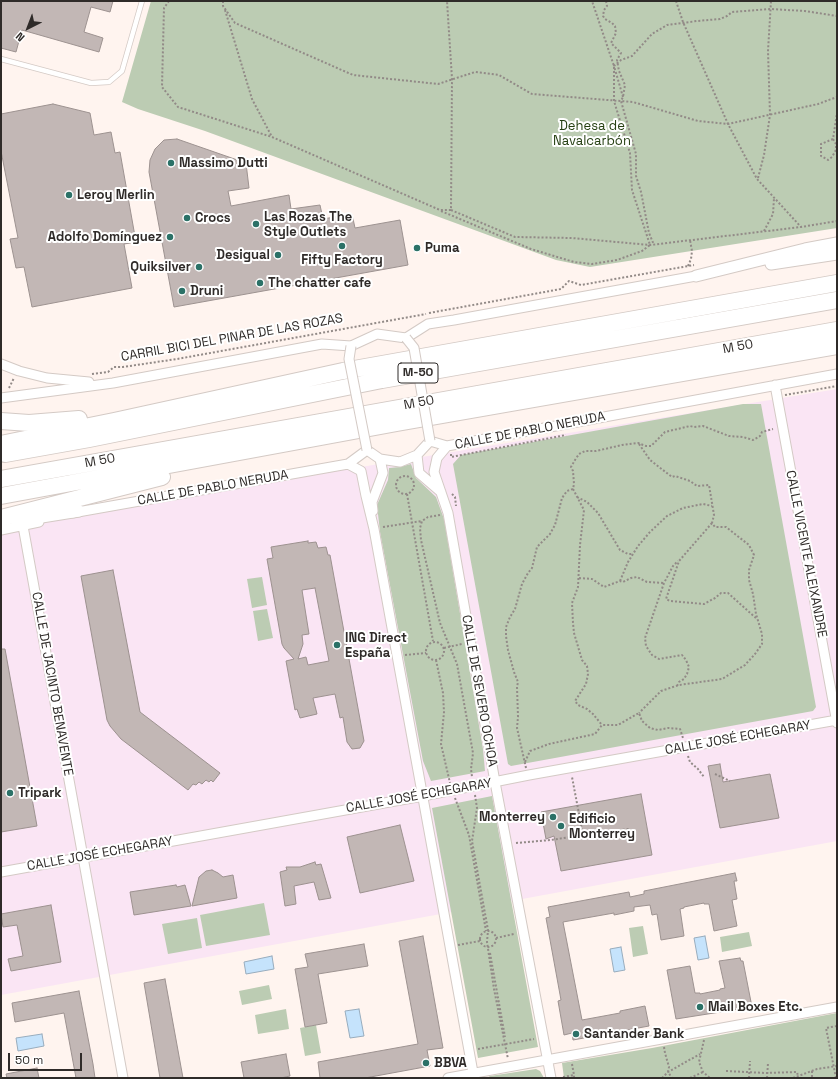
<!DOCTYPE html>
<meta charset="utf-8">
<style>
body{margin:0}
#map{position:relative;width:838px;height:1079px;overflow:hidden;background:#fff4ef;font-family:"Space Grotesk",sans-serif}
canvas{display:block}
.frame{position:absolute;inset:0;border:2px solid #2f2b29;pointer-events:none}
.north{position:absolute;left:8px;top:8px;width:40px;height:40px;-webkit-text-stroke:3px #fff;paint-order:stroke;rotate:222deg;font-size:11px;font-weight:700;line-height:16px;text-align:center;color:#2f2b29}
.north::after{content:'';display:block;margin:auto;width:14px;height:18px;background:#2f2b29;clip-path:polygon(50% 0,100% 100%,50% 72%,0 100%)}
.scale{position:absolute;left:8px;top:1053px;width:74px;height:18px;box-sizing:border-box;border:2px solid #2f2b29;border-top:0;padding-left:5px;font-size:12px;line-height:14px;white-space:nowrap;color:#2f2b29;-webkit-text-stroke:3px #fff;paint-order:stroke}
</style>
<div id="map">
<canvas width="838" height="1079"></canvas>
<div class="frame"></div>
<div class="north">N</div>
<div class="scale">50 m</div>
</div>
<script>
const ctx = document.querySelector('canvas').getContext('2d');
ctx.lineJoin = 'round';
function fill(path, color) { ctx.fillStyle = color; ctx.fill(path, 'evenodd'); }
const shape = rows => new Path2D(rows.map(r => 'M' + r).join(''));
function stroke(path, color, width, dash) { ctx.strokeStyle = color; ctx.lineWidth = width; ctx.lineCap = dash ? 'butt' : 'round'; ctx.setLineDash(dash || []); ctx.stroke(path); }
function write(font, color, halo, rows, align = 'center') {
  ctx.font = font + ' "Space Grotesk",sans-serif'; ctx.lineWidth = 4; ctx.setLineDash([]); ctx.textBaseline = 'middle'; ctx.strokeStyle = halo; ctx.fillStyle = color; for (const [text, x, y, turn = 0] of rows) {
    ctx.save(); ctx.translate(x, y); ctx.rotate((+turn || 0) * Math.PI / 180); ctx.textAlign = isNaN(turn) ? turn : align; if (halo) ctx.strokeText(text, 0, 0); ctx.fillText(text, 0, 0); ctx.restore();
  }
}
fill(shape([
 [837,389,837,841,1,995,1,530,80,513]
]), '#fae5f4');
fill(shape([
 [151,1,837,1,837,228,590,267,556,260,205,131,138,109,122,102],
 [743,404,761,404,816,707,813,711,511,766,508,764,453,464,461,455],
 [411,464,416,478,436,497,444,519,483,749,485,771,431,781,423,761,380,532,377,505,388,480,389,468,400,467],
 [262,577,267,605,252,608,247,579],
 [267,609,273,638,258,641,253,611],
 [492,796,538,1047,478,1058,432,808],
 [264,903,270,935,206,946,200,915],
 [197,918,202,948,168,954,162,924],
 [643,926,648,954,633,957,629,928],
 [749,932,752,946,722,952,720,937],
 [269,985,272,999,242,1005,239,991],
 [286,1009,289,1029,258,1034,255,1015],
 [837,1013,837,1078,564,1078,562,1063,652,1048],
 [316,1025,321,1053,305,1056,300,1028],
 [536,1069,540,1071,544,1078,487,1078,490,1076]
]), '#bcccb3');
const water = shape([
 [705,936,709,958,698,960,694,938,705,936],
 [621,947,625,970,614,972,610,949,621,947],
 [272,956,274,969,246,974,244,962,272,956],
 [359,1009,364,1036,350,1038,345,1011,359,1009],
 [42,1034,44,1046,18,1051,16,1038,42,1034]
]);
fill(water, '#c5e3fc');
stroke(water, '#98acbd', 1);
const building = shape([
 [1,1,113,1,110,12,91,7,84,32,103,38,99,52,22,30,16,52,1,48,1,1],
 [53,104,90,113,94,135,111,132,115,153,120,152,136,242,124,244,132,288,32,307,24,267,16,268,10,239,18,238,1,151,1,114,53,104],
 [177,139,246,163,249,188,228,191,231,206,289,195,291,209,320,205,323,219,352,214,355,228,400,220,408,265,174,307,149,172,150,160,155,149,164,140,177,139],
 [308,541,308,543,316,542,318,548,326,547,328,555,330,555,364,741,360,748,352,749,347,742,343,717,340,718,335,694,313,698,317,714,300,718,297,709,295,710,286,661,294,659,284,648,282,644,267,559,273,558,271,547,308,541],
 [315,588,329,661,308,665,306,657,298,659,303,644,302,635,309,634,302,590,315,588],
 [113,570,140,712,220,773,213,782,211,780,209,782,206,780,202,784,199,782,196,785,193,784,188,790,121,739,110,726,107,720,81,576,113,570],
 [1,649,5,649,37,826,1,832,1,649],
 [720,764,723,782,770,774,779,818,720,828,708,766,720,764],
 [641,794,652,855,561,871,554,836,546,839,541,812,641,794],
 [400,825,414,881,360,893,347,837,400,825],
 [315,862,316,865,321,864,331,898,319,900,314,882,294,886,296,904,285,906,280,872,287,870,286,867,300,867,315,862],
 [212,870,218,873,223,877,233,875,237,898,192,906,199,877,206,871,212,870],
 [735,873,737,881,734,881,737,899,732,900,737,926,714,931,709,904,704,904,704,903,684,907,684,908,680,909,684,936,661,940,657,914,652,915,650,905,634,907,634,911,614,915,614,913,563,922,582,1020,620,1013,620,1011,645,1006,649,1026,573,1040,572,1033,564,1035,558,1001,561,1000,546,918,550,917,548,907,629,892,630,897,644,894,644,891,735,873],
 [176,885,177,887,185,885,191,906,134,915,130,892,176,885],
 [51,905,61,962,11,971,8,959,23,956,17,925,3,927,1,914,51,905],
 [423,936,443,1048,427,1050,430,1066,365,1078,320,1078,318,1062,418,1044,399,941,423,936],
 [364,944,368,966,318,974,327,1023,305,1027,295,969,308,967,305,954,364,944],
 [740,958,741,961,743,961,752,1007,676,1019,667,970,690,966,695,993,700,993,700,994,720,990,720,989,725,988,719,961,740,958],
 [165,979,183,1078,160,1078,144,983,165,979],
 [79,991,93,1064,95,1078,76,1078,64,1013,15,1022,12,1003,79,991],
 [286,1054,290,1076,281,1078,244,1078,241,1062,286,1054],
 [37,1068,39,1078,7,1078,6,1074,37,1068]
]);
fill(building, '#c2b7b5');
stroke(building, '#9d9290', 1);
const service = shape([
 [1,59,91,83,109,82,122,71,142,1]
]);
const minor = shape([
 [1,364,19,371,47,378,89,382],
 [775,385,837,723],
 [1,398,113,383,322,344,351,346,377,334,406,338,428,324,454,320,696,276],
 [447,446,437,458,434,472,448,513,495,782,551,1078],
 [417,455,419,473,441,492],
 [348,464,361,471,366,496,374,529,474,1078],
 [373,511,372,502,383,473,380,459],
 [72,513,348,464,367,450,380,459,400,462,417,455,430,441,447,446,837,374],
 [23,526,123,1078],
 [1,530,39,522],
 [1,872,423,796,529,775,837,720],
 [448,1078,837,1007]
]);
const tertiary = shape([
 [771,264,837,254],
 [696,276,805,249,837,243],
 [17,521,79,511]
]);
const motorway = shape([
 [1,421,29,423,79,419],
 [1,444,114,421,343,371,837,283],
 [5,454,89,439,382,380,837,300],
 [1,479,837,330],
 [1,496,397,423,837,346],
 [1,518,162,477]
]);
stroke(service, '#d4cac5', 6);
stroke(minor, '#d4cac5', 11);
stroke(tertiary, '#d4cac5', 13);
stroke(motorway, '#d4cac5', 18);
stroke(shape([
 [169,1,164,8,162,87,178,107,272,137],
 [223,1,223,6,235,23,353,75,438,84,475,72,499,75,532,94,633,102,698,121,728,124,818,104,837,97],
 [606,1,607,6,604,10,603,16,605,19,612,23,615,26,616,33,611,43,621,53,617,60,619,71,625,85,623,97,621,101,636,154,636,176,641,192,649,233,654,245],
 [676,1,683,22,728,124,757,179,801,227,837,221],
 [225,10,252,99,272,137,440,210,451,210,452,79,447,1],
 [623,97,614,66,621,60,632,56,652,34,667,25,697,21,720,19,727,16,732,12,770,9,805,11,837,16],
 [833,139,821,144,821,156,828,160,832,157,836,150,836,144,833,139,837,113],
 [758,178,764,155,770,115,768,51,771,1],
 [451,210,515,237,572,238,650,245,801,227],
 [441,211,531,249,574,262,592,264,617,260,642,251,650,245,632,190,630,153,614,101,614,66,592,1],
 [764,231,773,214,774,198],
 [688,266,691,259,692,251,690,240],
 [429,313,561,289,569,281,581,285,694,265],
 [92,374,108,372,114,367,123,367,177,359,426,314],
 [9,388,14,378],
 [785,395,837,386],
 [639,444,650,460,672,477,675,476,690,481,697,486,709,485,714,515,712,523,715,527,726,527,749,545,754,555,749,570,749,580,753,594,756,614,762,634,762,644,755,654,745,665,722,679,679,685,661,691,639,713],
 [451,454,451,457,566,435],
 '396 485a9 9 0 1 1 18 0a9 9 0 1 1-18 0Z',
 [573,489,584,510,580,545,578,587,572,603,573,623,574,633,582,660,587,666,588,674,586,684,575,701,578,705,587,709,593,714,602,725],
 [407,494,433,641],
 [452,494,455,497,456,506],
 [577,497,587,502,598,513,620,550,628,554,633,554],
 [440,515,428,517,422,521,420,528,421,540,440,623,457,664,473,753,471,769,472,777],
 [712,523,679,561,666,599,670,601,704,604,715,598,721,593,728,593,757,619],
 [383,527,422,521],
 [579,578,592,579,604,587,620,581,623,582,631,578,637,577,647,582,664,583],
 [620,581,628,562,638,546,650,532,667,516,683,508,703,504,712,506],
 '426 651a9 9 0 1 1 18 0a9 9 0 1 1-18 0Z',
 [444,648,462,644],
 [405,655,426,653],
 [436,660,443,693,444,712,441,744,450,783],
 [677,686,679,682,684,679,687,674,689,667,686,660,682,655,659,659,652,655,646,646,645,638,664,583,673,566,678,561],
 [688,756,690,762,698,769,704,777],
 [525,762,530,751,549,744,595,734,602,725,618,725,639,713,642,721,650,728,658,730,668,728,680,729,683,738],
 [526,768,517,728,518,717,517,687,518,682,514,672,508,650,506,636,506,627,510,617,515,609,522,584,528,573,532,568,537,547,550,534,555,525,562,498,567,491,573,489,574,484,573,471,571,467,575,460,579,454,585,451,596,451,622,445,638,443,646,446,651,446,665,432,690,426,694,427,703,426,729,436,743,437,753,440,760,436,762,432,773,429],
 [715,774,730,781],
 [475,795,477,808,472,841,488,930,487,942,494,989,508,1059],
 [455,798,469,835,486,931],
 [583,835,629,829],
 [516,843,551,840,583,835,572,777],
 '480 939a8 8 0 1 1 16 0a8 8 0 1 1-16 0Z',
 [496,938,514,934],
 [458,945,480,941],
 [490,953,505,1037],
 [704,1040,699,1062,703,1072,710,1078],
 [664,1047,665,1053,669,1067,668,1072,672,1078],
 [478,1049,534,1039],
 [572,1064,574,1075],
 [726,1071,766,1073,797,1072,798,1076],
 [812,1071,812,1078],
 [563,1077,574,1075,574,1078],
 [662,1078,668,1072,700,1054],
 [690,1078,703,1072],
 [749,1078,750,1061],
 [767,1078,768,1063],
 [793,1078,817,1069,837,1066],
 [836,1078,826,1028,837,1026]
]), '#928a87', 2, [2, 2]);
stroke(service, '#fff', 4.5);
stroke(minor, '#fff', 9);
stroke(tertiary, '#fff', 11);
stroke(motorway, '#fff', 16);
const minorBridge = shape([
 [406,338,414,348,430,441],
 [351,346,349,359,367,450]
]);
stroke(minorBridge, '#d4cac5', 11, []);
stroke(minorBridge, '#fff', 9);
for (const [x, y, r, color] of [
 [171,163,4,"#2b7167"],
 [69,195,4,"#2b7167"],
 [187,218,4,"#2b7167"],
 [256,224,4,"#2b7167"],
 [170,237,4,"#2b7167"],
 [342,246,4,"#2b7167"],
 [417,248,4,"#2b7167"],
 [278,255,4,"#2b7167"],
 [199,267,4,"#2b7167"],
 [260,283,4,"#2b7167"],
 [182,291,4,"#2b7167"],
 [337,645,4,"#2b7167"],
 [10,793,4,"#2b7167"],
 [553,817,4,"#2b7167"],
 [561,826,4,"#2b7167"],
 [700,1007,4,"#2b7167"],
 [576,1034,4,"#2b7167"],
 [426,1063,4,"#2b7167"]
]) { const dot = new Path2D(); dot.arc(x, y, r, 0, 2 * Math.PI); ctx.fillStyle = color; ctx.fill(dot); stroke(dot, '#fff', 1.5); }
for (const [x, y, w] of [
 [418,373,40]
]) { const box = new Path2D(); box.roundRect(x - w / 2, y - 10, w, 20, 3); ctx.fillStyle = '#fff'; ctx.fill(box); stroke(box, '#2f2b29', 1); }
write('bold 12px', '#2f2b29', null, [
 ["M-50",418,373]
]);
write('13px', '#253f12', '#fff', [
 ["Dehesa de",592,126],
 ["Navalcarbón",592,141]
]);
write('bold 13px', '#2f2b29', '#fff', [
 ["Massimo Dutti",179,163],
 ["Leroy Merlin",77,195],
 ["Las Rozas The",264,217],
 ["Style Outlets",264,232],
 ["Crocs",195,218],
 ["Adolfo Domínguez",162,237,"right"],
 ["Puma",425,248],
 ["Desigual",270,255,"right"],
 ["Fifty Factory",342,260,"center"],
 ["Quiksilver",191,267,"right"],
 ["The chatter cafe",268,283],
 ["Druni",190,291],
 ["ING Direct",345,638],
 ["España",345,653],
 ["Tripark",18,793],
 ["Monterrey",545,817,"right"],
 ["Edificio",569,819],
 ["Monterrey",569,834],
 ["Mail Boxes Etc.",708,1007],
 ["Santander Bank",584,1034],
 ["BBVA",434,1063]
], 'left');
write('13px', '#2f2b29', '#fff', [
 ["CARRIL BICI DEL PINAR DE LAS ROZAS",232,338,-10],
 ["M 50",738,347,-10],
 ["M 50",419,403,-10],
 ["CALLE DE PABLO NERUDA",530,431,-11],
 ["M 50",100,461,-10],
 ["CALLE DE PABLO NERUDA",213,488,-10],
 ["CALLE VICENTE ALEIXANDRE",806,554,79],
 ["CALLE DE JACINTO BENAVENTE",52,684,80],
 ["CALLE DE SEVERO OCHOA",479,691,80],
 ["CALLE JOSÉ ECHEGARAY",738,738,-10],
 ["CALLE JOSÉ ECHEGARAY",419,796,-10],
 ["CALLE JOSÉ ECHEGARAY",100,854,-10]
]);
</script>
